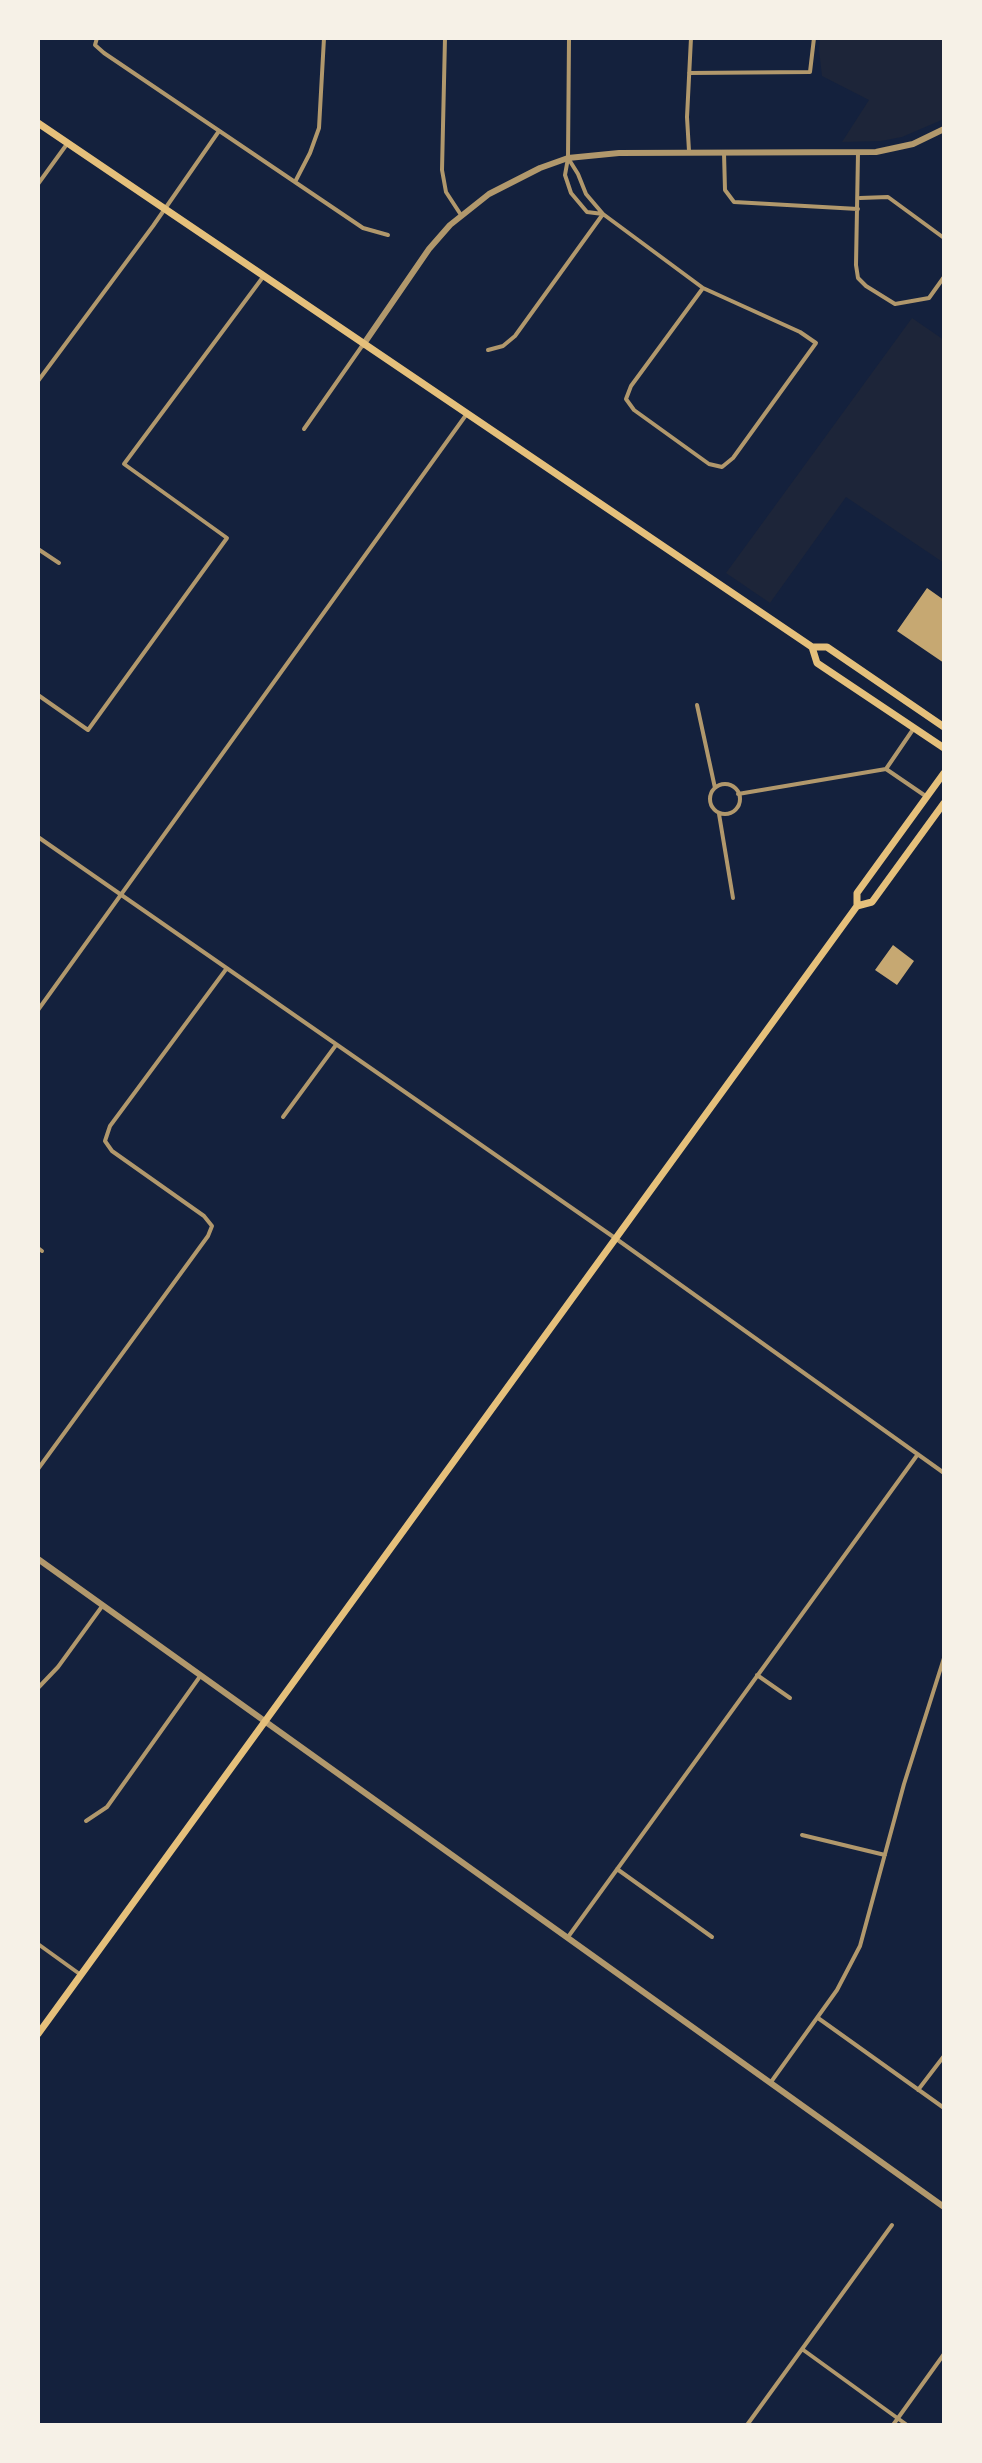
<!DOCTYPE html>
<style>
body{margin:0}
#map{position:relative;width:982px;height:2463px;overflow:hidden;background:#14213d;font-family:"Alegreya Sans",sans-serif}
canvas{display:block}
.frame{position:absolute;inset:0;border:40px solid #f6f1e7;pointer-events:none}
</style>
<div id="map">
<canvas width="982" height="2463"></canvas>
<div class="frame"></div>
</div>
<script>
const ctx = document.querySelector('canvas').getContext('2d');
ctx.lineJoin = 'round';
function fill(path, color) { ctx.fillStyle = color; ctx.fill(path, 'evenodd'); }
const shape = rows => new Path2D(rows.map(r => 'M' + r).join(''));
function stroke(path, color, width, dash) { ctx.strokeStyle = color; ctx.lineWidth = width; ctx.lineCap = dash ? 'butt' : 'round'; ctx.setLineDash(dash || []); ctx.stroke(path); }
fill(shape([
 [820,38,944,38,944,119,902,137,881,141,842,142,869,100,822,76,819,50],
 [912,318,944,340,944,563,846,497,770,603,726,573]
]), '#1d2539');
fill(shape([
 [927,588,944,600,944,663,897,631],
 [893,945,914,961,897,985,875,970]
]), '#c6a872');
stroke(shape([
 [97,38,95,45,104,53,363,228,388,235],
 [445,38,442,170,446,192,461,215],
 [569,38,568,158,565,175,571,193,587,212,603,214],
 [689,73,810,72,814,38],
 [689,151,687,117,691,38],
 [724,153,725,190,734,202,858,209],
 [858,153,856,265,858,278,866,286,895,304,929,298,944,277],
 [568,158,578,174,586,194,603,214,703,288,800,332,816,343,733,458,722,467,709,464,634,410,626,399,631,386,703,288],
 [295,182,310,153,319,128,324,38],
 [38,184,67,144],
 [860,198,888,197,944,238],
 [488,350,503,346,515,336,603,214],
 [38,381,153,226,219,131],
 [304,429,362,346],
 [38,549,59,563],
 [38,695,88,730,227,538,124,464,263,277],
 [697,705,715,788],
 [886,769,927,797],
 '710 799a15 15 0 1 1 30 0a15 15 0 1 1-30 0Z',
 [738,794,886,769,914,728],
 [719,814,733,898],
 [38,837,615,1238,944,1473],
 [38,1010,466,415],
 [283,1117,336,1045],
 [38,1248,42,1251],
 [38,1469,208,1236,212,1226,204,1216,112,1151,105,1141,110,1126,227,968],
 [757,1675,790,1698],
 [38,1688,58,1667,103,1605],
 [86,1821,107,1807,201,1675],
 [802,1835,885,1855],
 [617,1869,712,1937],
 [568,1937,918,1454],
 [38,1944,81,1975],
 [818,2018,944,2108],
 [771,2082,837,1990,860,1946,904,1784,944,1658],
 [918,2090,944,2056],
 [802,2349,907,2425],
 [747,2425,892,2225],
 [893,2425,944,2354]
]), '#b1986c', 4);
stroke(shape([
 [363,345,429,249,450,225,489,194,540,168,568,158,619,153,876,152,913,144,944,129],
 [38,1559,944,2207]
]), '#b1986c', 6);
stroke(shape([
 [38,123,812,647,827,647,944,727],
 [812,647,817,663,944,748],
 [857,906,857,893,944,773],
 [38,2034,857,906,872,902,944,803]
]), '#e5c07b', 7);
</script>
